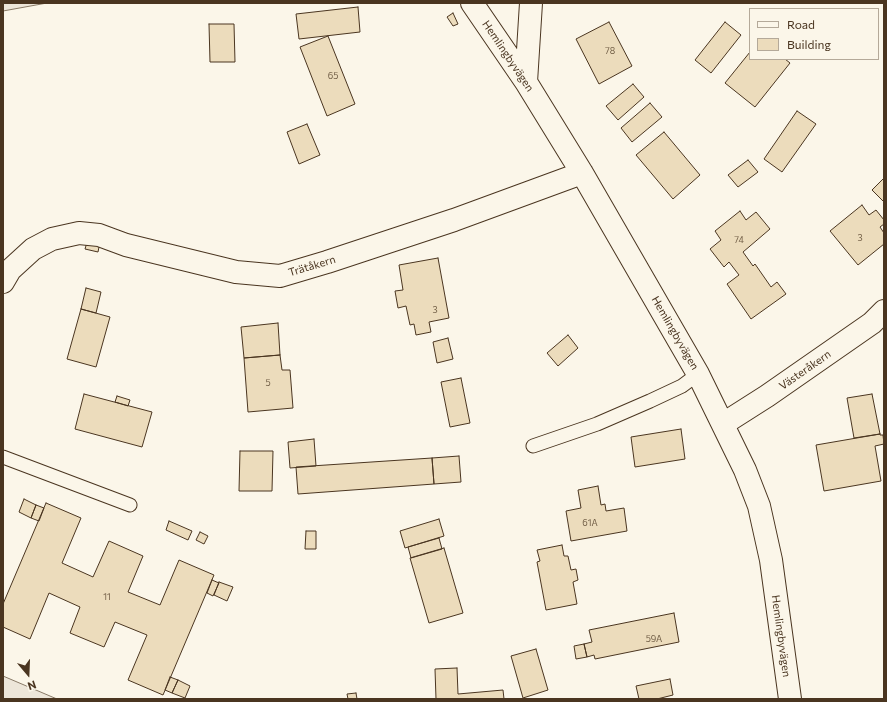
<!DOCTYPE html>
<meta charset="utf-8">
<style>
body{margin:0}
#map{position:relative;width:887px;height:702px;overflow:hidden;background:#fbf6e9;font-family:Commissioner,sans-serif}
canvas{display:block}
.frame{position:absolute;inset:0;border:4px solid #4a3520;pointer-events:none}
.legend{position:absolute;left:749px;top:8px;width:130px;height:52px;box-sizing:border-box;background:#fbf6e9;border:1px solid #b4a999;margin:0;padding:5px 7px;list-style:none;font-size:12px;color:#4a3520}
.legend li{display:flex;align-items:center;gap:8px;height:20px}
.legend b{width:20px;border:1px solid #b4a999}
.north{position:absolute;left:8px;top:654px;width:40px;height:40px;-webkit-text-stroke:3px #fbf6e9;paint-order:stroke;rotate:161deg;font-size:11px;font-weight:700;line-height:16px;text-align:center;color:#4a3520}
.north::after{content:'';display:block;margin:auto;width:14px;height:18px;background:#4a3520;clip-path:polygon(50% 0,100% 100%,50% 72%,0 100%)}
</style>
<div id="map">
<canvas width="887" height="702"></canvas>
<div class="frame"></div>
<ul class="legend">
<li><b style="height:5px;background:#fbf6e9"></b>Road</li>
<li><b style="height:11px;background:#ecdcbc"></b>Building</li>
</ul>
<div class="north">N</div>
</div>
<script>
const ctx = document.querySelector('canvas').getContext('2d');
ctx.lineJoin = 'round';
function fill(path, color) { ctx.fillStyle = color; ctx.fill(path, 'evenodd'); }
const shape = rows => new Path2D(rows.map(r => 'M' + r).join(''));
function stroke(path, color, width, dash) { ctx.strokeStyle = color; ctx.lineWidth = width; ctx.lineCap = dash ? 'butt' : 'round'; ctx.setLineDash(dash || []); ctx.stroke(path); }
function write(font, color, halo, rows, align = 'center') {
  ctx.font = font + ' Commissioner,sans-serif'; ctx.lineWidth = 3; ctx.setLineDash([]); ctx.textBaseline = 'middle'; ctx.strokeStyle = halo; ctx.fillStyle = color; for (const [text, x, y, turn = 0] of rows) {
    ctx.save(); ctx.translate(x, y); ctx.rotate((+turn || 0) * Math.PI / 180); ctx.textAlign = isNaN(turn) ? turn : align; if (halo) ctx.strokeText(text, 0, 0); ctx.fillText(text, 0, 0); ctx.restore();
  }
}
const green = shape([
 [3,3,47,3,3,11,3,3],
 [3,676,57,699,3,699,3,676]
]);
fill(green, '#ede6d9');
stroke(green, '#887966', 1);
const building = shape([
 [358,7,360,32,299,39,296,14,358,7],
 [453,13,458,24,453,26,447,17,453,13],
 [609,22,632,66,599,84,576,39,609,22],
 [725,22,741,35,711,73,695,60,725,22],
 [209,24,234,24,235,62,210,62,209,24],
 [328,36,355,104,327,116,300,47,328,36],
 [750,52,750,59,785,59,790,63,755,107,725,83,750,52],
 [633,84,644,97,618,120,606,106,633,84],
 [650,103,662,117,632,142,621,128,650,103],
 [797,111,816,124,782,172,764,159,797,111],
 [307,124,320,155,299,164,287,132,307,124],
 [664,132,700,175,673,199,636,155,664,132],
 [748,160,758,172,738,187,728,175,748,160],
 [884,178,884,202,872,190,884,178],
 [862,205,869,215,876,210,884,220,884,224,880,227,884,233,884,244,858,265,830,231,862,205],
 [740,211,746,220,756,212,770,229,743,252,753,266,755,264,771,287,777,282,786,294,751,319,727,284,739,275,729,262,724,267,710,249,721,240,715,231,740,211],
 [88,239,100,242,98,252,85,249,88,239],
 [438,258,449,318,429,322,431,332,416,335,414,324,410,325,406,306,398,308,395,291,403,290,399,265,438,258],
 [86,288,101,292,96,313,81,309,86,288],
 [81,309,110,317,96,367,67,359,81,309],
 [278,323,280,355,244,358,241,327,278,323],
 [568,335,578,348,558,366,547,353,568,335],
 [448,338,453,359,437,363,433,342,448,338],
 [280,355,282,370,290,370,293,408,248,412,244,358,280,355],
 [461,378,470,423,450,427,441,382,461,378],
 [84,394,152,412,142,447,75,429,84,394],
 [872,394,880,434,854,438,847,398,872,394],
 [117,396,130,400,128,406,115,402,117,396],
 [681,429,685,459,635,467,631,437,681,429],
 [880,434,880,435,883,435,884,444,875,446,881,481,824,491,816,445,880,434],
 [314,439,316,466,290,468,288,442,314,439],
 [240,451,273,451,272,491,239,491,240,451],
 [459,456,461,482,434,484,432,458,459,456],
 [432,458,434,484,298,494,296,467,432,458],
 [598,486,601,505,605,504,606,511,624,508,627,531,571,541,566,511,581,508,578,490,598,486],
 [24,499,36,505,31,518,19,512,24,499],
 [46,503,81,518,62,563,93,577,109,541,143,556,128,592,160,605,179,560,214,575,163,695,128,680,147,635,115,622,104,647,70,633,80,607,49,593,30,639,3,627,3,604,46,503],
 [36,505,44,508,39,521,31,518,36,505],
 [439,519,444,536,405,548,400,531,439,519],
 [169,521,192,531,188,540,166,530,169,521],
 [306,531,316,531,316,549,305,549,306,531],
 [200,532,208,536,204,544,196,540,200,532],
 [439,538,442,549,411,558,408,547,439,538],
 [562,545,564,556,568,556,571,570,576,569,578,580,573,582,577,604,546,610,537,562,540,561,537,550,562,545],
 [444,548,463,613,429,623,410,558,444,548],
 [212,580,219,583,213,596,207,593,212,580],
 [219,582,233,587,227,601,214,595,219,582],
 [674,613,679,642,595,659,594,655,587,657,584,644,592,642,589,630,674,613],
 [584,644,587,657,576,659,574,646,584,644],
 [536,649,548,690,523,698,511,656,536,649],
 [457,668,458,694,503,690,504,699,436,699,435,669,457,668],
 [170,677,178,680,172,693,165,690,170,677],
 [670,679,673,695,657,699,639,699,636,686,670,679],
 [178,680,190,686,185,698,172,693,178,680],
 [356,693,357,699,348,699,347,694,356,693]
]);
fill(building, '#ecdcbc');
stroke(building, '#4a3520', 1);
const service = shape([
 [533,446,597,424,650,401,682,386,698,374],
 [3,457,130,505]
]);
const minor = shape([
 [472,3,526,82,582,173,698,374,745,470,759,506,771,560,790,699],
 [526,82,531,3],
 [3,282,10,270,33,249,52,239,79,233,99,235,126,245,236,272,280,276,327,262,454,220,582,173],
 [723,424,767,396,872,323,884,311]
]);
stroke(service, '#4a3520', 15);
stroke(minor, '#4a3520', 24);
stroke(service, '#fbf6e9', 13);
stroke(minor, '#fbf6e9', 22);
write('9px', '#725f47', null, [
 ["78",610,51],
 ["65",333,76],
 ["3",860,238],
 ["74",739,240],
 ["3",435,310],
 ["5",268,383],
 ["61A",590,523],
 ["11",107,597],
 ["59A",654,639]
]);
write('11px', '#4a3520', '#fbf6e9', [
 ["Hemlingbyvägen",508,56,56],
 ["Trätåkern",312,266,-17],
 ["Hemlingbyvägen",675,333,60],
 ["Västeråkern",805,370,-35],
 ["Hemlingbyvägen",781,636,82]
]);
</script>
